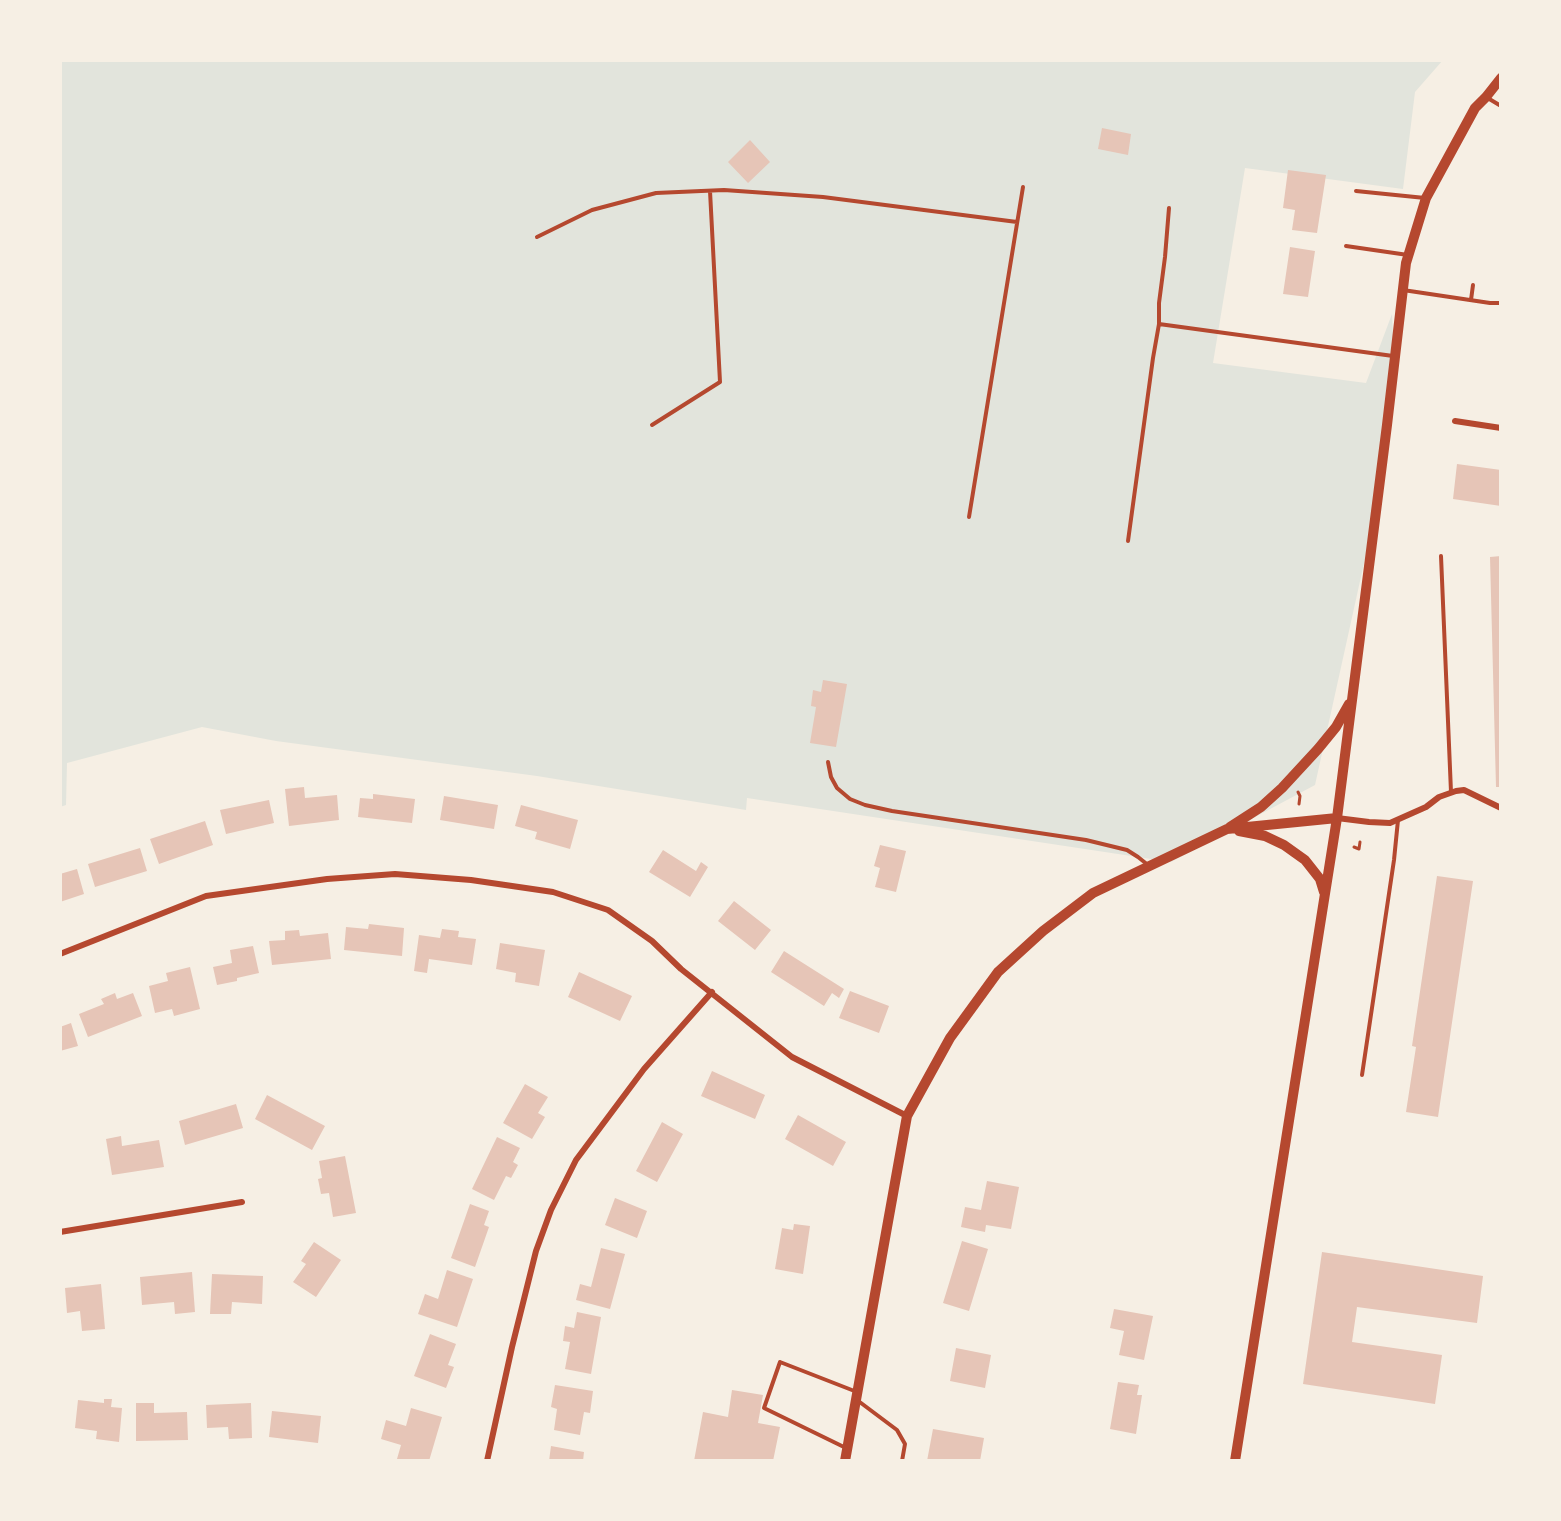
<!DOCTYPE html>
<style>
body{margin:0}
#map{position:relative;width:1561px;height:1521px;overflow:hidden;background:#f6efe4;font-family:Figtree,sans-serif}
canvas{display:block}
.frame{position:absolute;inset:0;border:62px solid #f6efe4;pointer-events:none}
</style>
<div id="map">
<canvas width="1561" height="1521"></canvas>
<div class="frame"></div>
</div>
<script>
const ctx = document.querySelector('canvas').getContext('2d');
ctx.lineJoin = 'round';
function fill(path, color) { ctx.fillStyle = color; ctx.fill(path, 'evenodd'); }
const shape = rows => new Path2D(rows.map(r => 'M' + r).join(''));
function stroke(path, color, width, dash) { ctx.strokeStyle = color; ctx.lineWidth = width; ctx.lineCap = dash ? 'butt' : 'round'; ctx.setLineDash(dash || []); ctx.stroke(path); }
fill(shape([
 [60,60,1443,60,1415,92,1403,189,1245,168,1213,363,1366,383,1392,314,1394,356,1366,554,1315,785,1171,862,747,798,746,810,537,776,276,741,202,727,67,763,66,805,60,807]
]), '#e2e4dc');
fill(shape([
 [1102,128,1131,134,1128,155,1098,149],
 [750,140,770,162,748,183,728,162],
 [1288,170,1326,175,1317,233,1292,230,1295,210,1283,208],
 [1290,247,1315,251,1308,297,1283,294],
 [1457,464,1501,470,1501,506,1453,499],
 [1501,556,1501,787,1496,787,1490,557],
 [823,680,847,684,836,747,810,743,816,707,811,706,813,690,821,692],
 [304,787,305,798,337,795,339,820,289,826,285,789],
 [373,794,415,799,412,823,358,817,360,798,373,799],
 [444,796,498,805,494,829,440,820],
 [269,800,274,823,226,834,220,810],
 [521,805,578,820,570,849,535,839,537,832,515,826],
 [205,821,213,845,159,864,150,839],
 [880,845,906,851,896,892,875,887,880,868,874,866],
 [140,848,147,871,95,887,88,864],
 [663,850,696,871,701,862,708,867,690,897,649,872],
 [77,869,84,894,60,902,60,874],
 [1437,876,1473,881,1438,1117,1406,1112,1416,1047,1412,1046],
 [734,901,771,930,755,950,718,921],
 [369,924,404,928,402,956,344,950,346,927,368,929],
 [442,929,459,931,458,937,476,939,472,965,429,959,427,973,414,971,419,935,440,938],
 [299,930,300,936,328,933,331,959,272,965,269,941,285,940,285,931],
 [500,943,545,950,539,986,515,982,516,973,496,969],
 [253,946,259,973,237,978,237,981,217,985,213,967,232,963,230,950],
 [784,951,844,989,839,998,832,993,824,1006,771,972],
 [190,967,200,1009,174,1016,172,1009,155,1013,149,986,168,981,166,973],
 [579,972,632,996,620,1021,568,997],
 [850,991,889,1006,879,1033,839,1018],
 [115,993,117,999,133,993,142,1016,88,1037,79,1014,104,1004,101,999],
 [71,1023,78,1046,60,1051,60,1027],
 [712,1071,765,1095,755,1119,701,1096],
 [525,1084,548,1097,538,1113,545,1117,532,1139,503,1123],
 [267,1095,325,1126,312,1150,255,1119],
 [236,1104,243,1128,185,1145,179,1121],
 [798,1115,846,1142,833,1166,785,1139],
 [662,1122,683,1134,657,1182,636,1171],
 [121,1136,122,1146,159,1140,164,1167,112,1175,106,1139],
 [497,1137,520,1148,513,1162,518,1165,511,1178,506,1176,494,1200,472,1189],
 [345,1156,356,1213,333,1217,329,1193,321,1194,318,1179,322,1178,319,1161],
 [987,1181,1019,1187,1011,1229,986,1225,985,1232,961,1227,965,1207,981,1210],
 [615,1198,647,1211,637,1238,605,1225],
 [470,1204,489,1211,484,1225,489,1227,475,1267,451,1258],
 [794,1224,810,1226,803,1274,775,1269,782,1228,793,1230],
 [962,1241,988,1249,969,1311,943,1303],
 [314,1242,341,1260,316,1297,293,1282,306,1264,301,1261],
 [601,1248,625,1254,610,1309,576,1300,580,1284,591,1287],
 [1322,1252,1483,1276,1477,1323,1357,1307,1352,1342,1442,1355,1435,1404,1303,1384],
 [447,1270,473,1279,457,1327,418,1314,425,1294,438,1299],
 [192,1272,195,1312,175,1314,174,1302,142,1305,140,1277],
 [212,1274,263,1276,262,1304,232,1302,231,1314,210,1314],
 [101,1284,105,1329,82,1331,80,1311,67,1313,65,1288],
 [1114,1309,1153,1316,1144,1360,1119,1355,1124,1331,1110,1328],
 [577,1312,601,1317,591,1374,565,1369,570,1342,563,1341,565,1326,574,1328],
 [430,1334,456,1344,448,1365,454,1367,446,1388,414,1376],
 [956,1348,991,1355,985,1388,950,1381],
 [1118,1382,1139,1385,1137,1395,1142,1395,1136,1434,1110,1429],
 [555,1385,593,1391,590,1413,584,1412,580,1435,554,1430,557,1409,551,1407],
 [732,1390,763,1395,758,1423,780,1427,773,1461,694,1461,703,1412,728,1417],
 [104,1399,112,1399,111,1407,122,1408,119,1442,96,1439,97,1431,75,1428,78,1400,104,1403],
 [136,1403,154,1403,154,1413,187,1412,188,1440,136,1441],
 [251,1403,252,1438,229,1439,228,1427,207,1428,206,1405],
 [411,1408,442,1417,429,1461,404,1461,397,1459,401,1445,381,1439,386,1420,406,1426],
 [272,1411,321,1416,318,1443,269,1437],
 [933,1429,984,1438,980,1461,927,1461],
 [551,1446,584,1452,583,1461,549,1461]
]), '#e6c5b7');
stroke(shape([
 [1298,792,1300,796,1299,804],
 [1354,847,1359,849,1360,842]
]), '#b5482f', 3);
stroke(shape([
 [1486,97,1501,106],
 [1356,191,1425,198],
 [1169,208,1165,257,1159,303,1159,324,1393,356],
 [537,237,592,210,656,193,724,190,823,197,1017,222],
 [1346,246,1408,255],
 [1403,290,1490,303,1501,303],
 [1471,300,1473,285],
 [652,425,720,382,710,191],
 [969,517,1023,187],
 [1128,541,1153,358,1159,324],
 [1441,556,1451,792],
 [828,762,831,777,837,788,850,799,865,805,892,811,1086,840,1127,850,1138,857,1148,865],
 [1362,1075,1394,860,1398,820],
 [857,1400,897,1430,905,1444,902,1461],
 [846,1448,764,1408,780,1362,857,1392]
]), '#b5482f', 4);
stroke(shape([
 [1455,421,1501,428],
 [1337,818,1369,822,1390,823,1426,807,1439,797,1456,791,1464,790,1501,808],
 [60,954,206,896,327,879,395,874,471,880,553,892,608,910,652,941,681,969,792,1057,907,1116],
 [60,1232,242,1202],
 [487,1461,512,1347,536,1251,551,1210,576,1160,644,1069,712,992]
]), '#b5482f', 6);
stroke(shape([
 [1230,827,1261,807,1282,788,1318,749,1336,727,1349,704],
 [1239,831,1265,836,1284,845,1305,860,1320,879,1324,892],
 [845,1461,907,1116,950,1038,998,972,1043,931,1093,893,1227,829,1337,818],
 [1235,1461,1337,818,1387,425,1406,263,1426,198,1475,108,1486,97,1501,78]
]), '#b5482f', 10);
</script>
